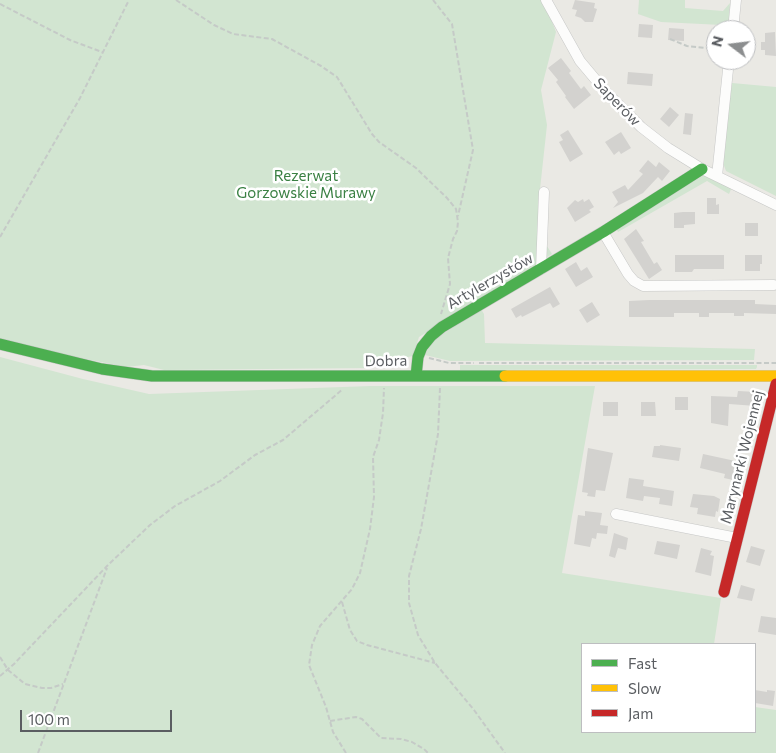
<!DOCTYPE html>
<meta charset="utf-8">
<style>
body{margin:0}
#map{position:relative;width:776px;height:753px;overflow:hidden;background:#eae9e4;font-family:Commissioner,sans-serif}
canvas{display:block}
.legend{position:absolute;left:581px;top:643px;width:175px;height:90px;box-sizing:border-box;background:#fff;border:1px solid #bdbec0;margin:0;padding:6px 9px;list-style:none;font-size:15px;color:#5a5d61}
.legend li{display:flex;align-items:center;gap:10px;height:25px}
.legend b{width:25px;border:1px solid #bdbec0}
.north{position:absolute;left:706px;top:20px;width:50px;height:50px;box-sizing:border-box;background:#fff;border:1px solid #bdbec0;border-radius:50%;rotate:285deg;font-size:14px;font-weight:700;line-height:20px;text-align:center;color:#5a5d61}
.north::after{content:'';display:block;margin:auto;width:18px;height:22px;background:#8c8e8f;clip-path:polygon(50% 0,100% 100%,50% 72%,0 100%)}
.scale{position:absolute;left:20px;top:710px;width:152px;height:22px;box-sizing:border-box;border:2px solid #5a5d61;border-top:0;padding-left:6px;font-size:15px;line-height:18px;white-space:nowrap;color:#5a5d61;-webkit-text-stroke:4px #fff;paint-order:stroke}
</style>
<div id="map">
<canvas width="776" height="753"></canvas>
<ul class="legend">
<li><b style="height:6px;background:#4caf50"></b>Fast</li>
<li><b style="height:6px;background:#ffc107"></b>Slow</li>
<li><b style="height:6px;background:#c62828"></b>Jam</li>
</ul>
<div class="north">N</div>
<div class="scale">100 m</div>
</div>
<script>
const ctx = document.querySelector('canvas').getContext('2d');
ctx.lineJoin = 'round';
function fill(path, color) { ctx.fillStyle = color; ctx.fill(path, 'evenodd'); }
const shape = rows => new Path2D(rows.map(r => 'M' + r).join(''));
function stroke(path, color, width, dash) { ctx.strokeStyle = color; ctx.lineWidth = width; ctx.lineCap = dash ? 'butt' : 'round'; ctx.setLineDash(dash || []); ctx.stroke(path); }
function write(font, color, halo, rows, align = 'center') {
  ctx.font = font + ' Commissioner,sans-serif'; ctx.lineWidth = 5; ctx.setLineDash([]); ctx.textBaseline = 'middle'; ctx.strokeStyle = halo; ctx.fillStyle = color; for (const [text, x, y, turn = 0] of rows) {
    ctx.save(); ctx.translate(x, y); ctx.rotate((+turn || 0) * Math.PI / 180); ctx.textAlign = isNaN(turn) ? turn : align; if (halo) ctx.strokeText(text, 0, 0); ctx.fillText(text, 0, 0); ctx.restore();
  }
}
fill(shape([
 [0,0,544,0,556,32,541,90,547,125,540,189,545,243,552,254,419,337,413,356,403,358,392,365,376,364,370,368,164,370,144,365,126,367,0,342],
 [639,0,685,0,685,8,723,11,730,3,728,30,722,25,661,22,638,14],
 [732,83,776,87,776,196,726,171,722,160],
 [704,175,732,187,729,194,707,181,618,232,615,227],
 [481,309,484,314,485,343,755,349,754,360,450,361,425,355,432,341],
 [0,357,83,379,149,394,370,386,595,386,562,573,721,598,714,644,582,644,582,732,755,732,755,707,776,710,776,753,0,753],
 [460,365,757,365,757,367,756,369,460,370]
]), '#d2e5d1');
fill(shape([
 [575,0,595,3,594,8,597,9,593,22,585,22,581,18,575,16,577,10,572,9],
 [639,24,653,25,652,38,638,37],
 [669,28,684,29,684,41,668,40],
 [775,32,776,56,765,55,765,50,761,50,761,42,765,42,765,33],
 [561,58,571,71,569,73,581,89,584,86,591,95,574,109,565,97,566,96,556,82,558,80,548,68],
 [628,72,653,74,652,86,627,84],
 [670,107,679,115,669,127,660,119],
 [685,113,693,114,691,135,683,134],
 [568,130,583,154,570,162,559,142,563,140,560,135],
 [621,132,631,148,621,154,619,151,614,155,605,142],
 [648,160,656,167,659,162,670,171,662,181,658,177,643,193,613,208,618,202,612,192,625,185,628,190,643,174,639,171],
 [707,198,716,198,716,205,719,204,719,214,707,214],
 [583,199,584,202,589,199,594,207,589,210,591,212,575,222,567,208,575,200,578,202],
 [683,212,695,212,695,224,684,225,684,228,674,228,674,213],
 [745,223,758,223,758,236,745,236],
 [636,229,644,241,641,242,654,264,657,262,662,270,649,279,624,239],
 [675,255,724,255,724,269,694,269,692,272,675,272],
 [745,255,762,255,762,264,760,264,760,271,745,271],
 [576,262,581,271,587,267,593,277,576,287,565,269],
 [550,287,560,304,553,308,550,303,522,317,521,315,516,318,511,309],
 [649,300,755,300,755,304,776,305,776,314,744,313,744,316,734,316,734,313,709,313,709,317,699,317,699,313,674,313,674,317,629,317,629,301],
 [592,302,600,315,587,323,579,310],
 [738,391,757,392,756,406,729,404,728,426,711,423,711,396,737,397],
 [675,397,688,397,688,410,675,410],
 [603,402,618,402,618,416,603,416],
 [641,402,655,402,656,416,641,416],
 [660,445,681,448,679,461,652,457,654,446,660,446],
 [588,448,613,453,605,491,596,490,595,497,587,496,588,493,582,492],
 [703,454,740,462,736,477,735,476,733,480,724,478,725,474,700,468],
 [629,478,644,480,643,486,674,491,672,506,659,504,660,498,644,496,643,501,626,498],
 [693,494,714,496,720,499,718,512,716,511,715,517,697,514,698,508,690,507],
 [585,511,602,513,600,525,608,526,607,534,597,533,596,539,592,538,590,547,574,544,578,515,585,516],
 [614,533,628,538,626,550,618,548,615,558,609,556],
 [657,541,680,545,677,559,654,554],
 [751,546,765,550,760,566,746,562],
 [701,548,712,551,710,555,714,556,711,576,695,572],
 [741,585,755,589,752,601,737,598],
 [761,616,776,618,776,635,758,632],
 [755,690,767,692,767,690,775,691,773,706,755,703]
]), '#d3d2cf');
const street = shape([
 [546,0,580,61,606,92,641,127,668,148,702,169,776,205],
 [733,30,736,0],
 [717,176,729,60],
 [603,232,628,274,634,281,643,286,774,285],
 [541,269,544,192],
 [616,514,737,538]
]);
const fast = shape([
 [0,344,102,369,152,376,505,376],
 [416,376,418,357,422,347,431,336,442,327,603,232,702,169]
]);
const slow = shape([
 [505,376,776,376]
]);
const jam = shape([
 [724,592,776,384]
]);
stroke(street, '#c6c7c6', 11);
stroke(fast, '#c5c6c4', 12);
stroke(slow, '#c5c6c4', 12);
stroke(jam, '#c5c6c4', 12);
stroke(shape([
 [176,0,214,25,233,34,272,39,321,66,337,77,372,134,379,142,416,168,447,198,456,209,458,222,457,231,453,239,448,258,450,284,441,314],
 [433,0,452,24,473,150,458,216],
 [0,4,70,40,102,52],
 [670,39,687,46,716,49],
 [0,237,80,98,129,0],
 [429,358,449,363,474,363],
 [479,363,776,363],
 [398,364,407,359],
 [440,388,438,434,421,529,409,576,409,603,418,635,435,663,474,710,505,753],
 [342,602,350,630,357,641,367,645,435,663],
 [0,657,8,670,25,684,42,688,51,688,63,684],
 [0,676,14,664,107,566,150,525,175,506,220,481,255,455,283,440,343,389],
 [330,721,356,717,362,719,381,738,401,739,412,742,424,749,428,753],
 [38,753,107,568],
 [346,753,333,732,326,707,309,665,312,645,320,626,352,589,360,573,370,529,374,497,373,457,379,440,383,413,384,388]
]), '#c5cac7', 2, [5, 2.5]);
stroke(street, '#fcfcfb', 10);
stroke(fast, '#4caf50', 11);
stroke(slow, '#ffc107', 11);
stroke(jam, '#c62828', 11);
write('15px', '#5a5d61', '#fff', [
 ["Saperów",617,102,46],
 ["Artylerzystów",490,281,-30],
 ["Dobra",386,361,-1],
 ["Marynarki Wojennej",742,457,-76]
]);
write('15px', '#3a8043', '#fff', [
 ["Rezerwat",306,176],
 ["Gorzowskie Murawy",306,193]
]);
</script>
